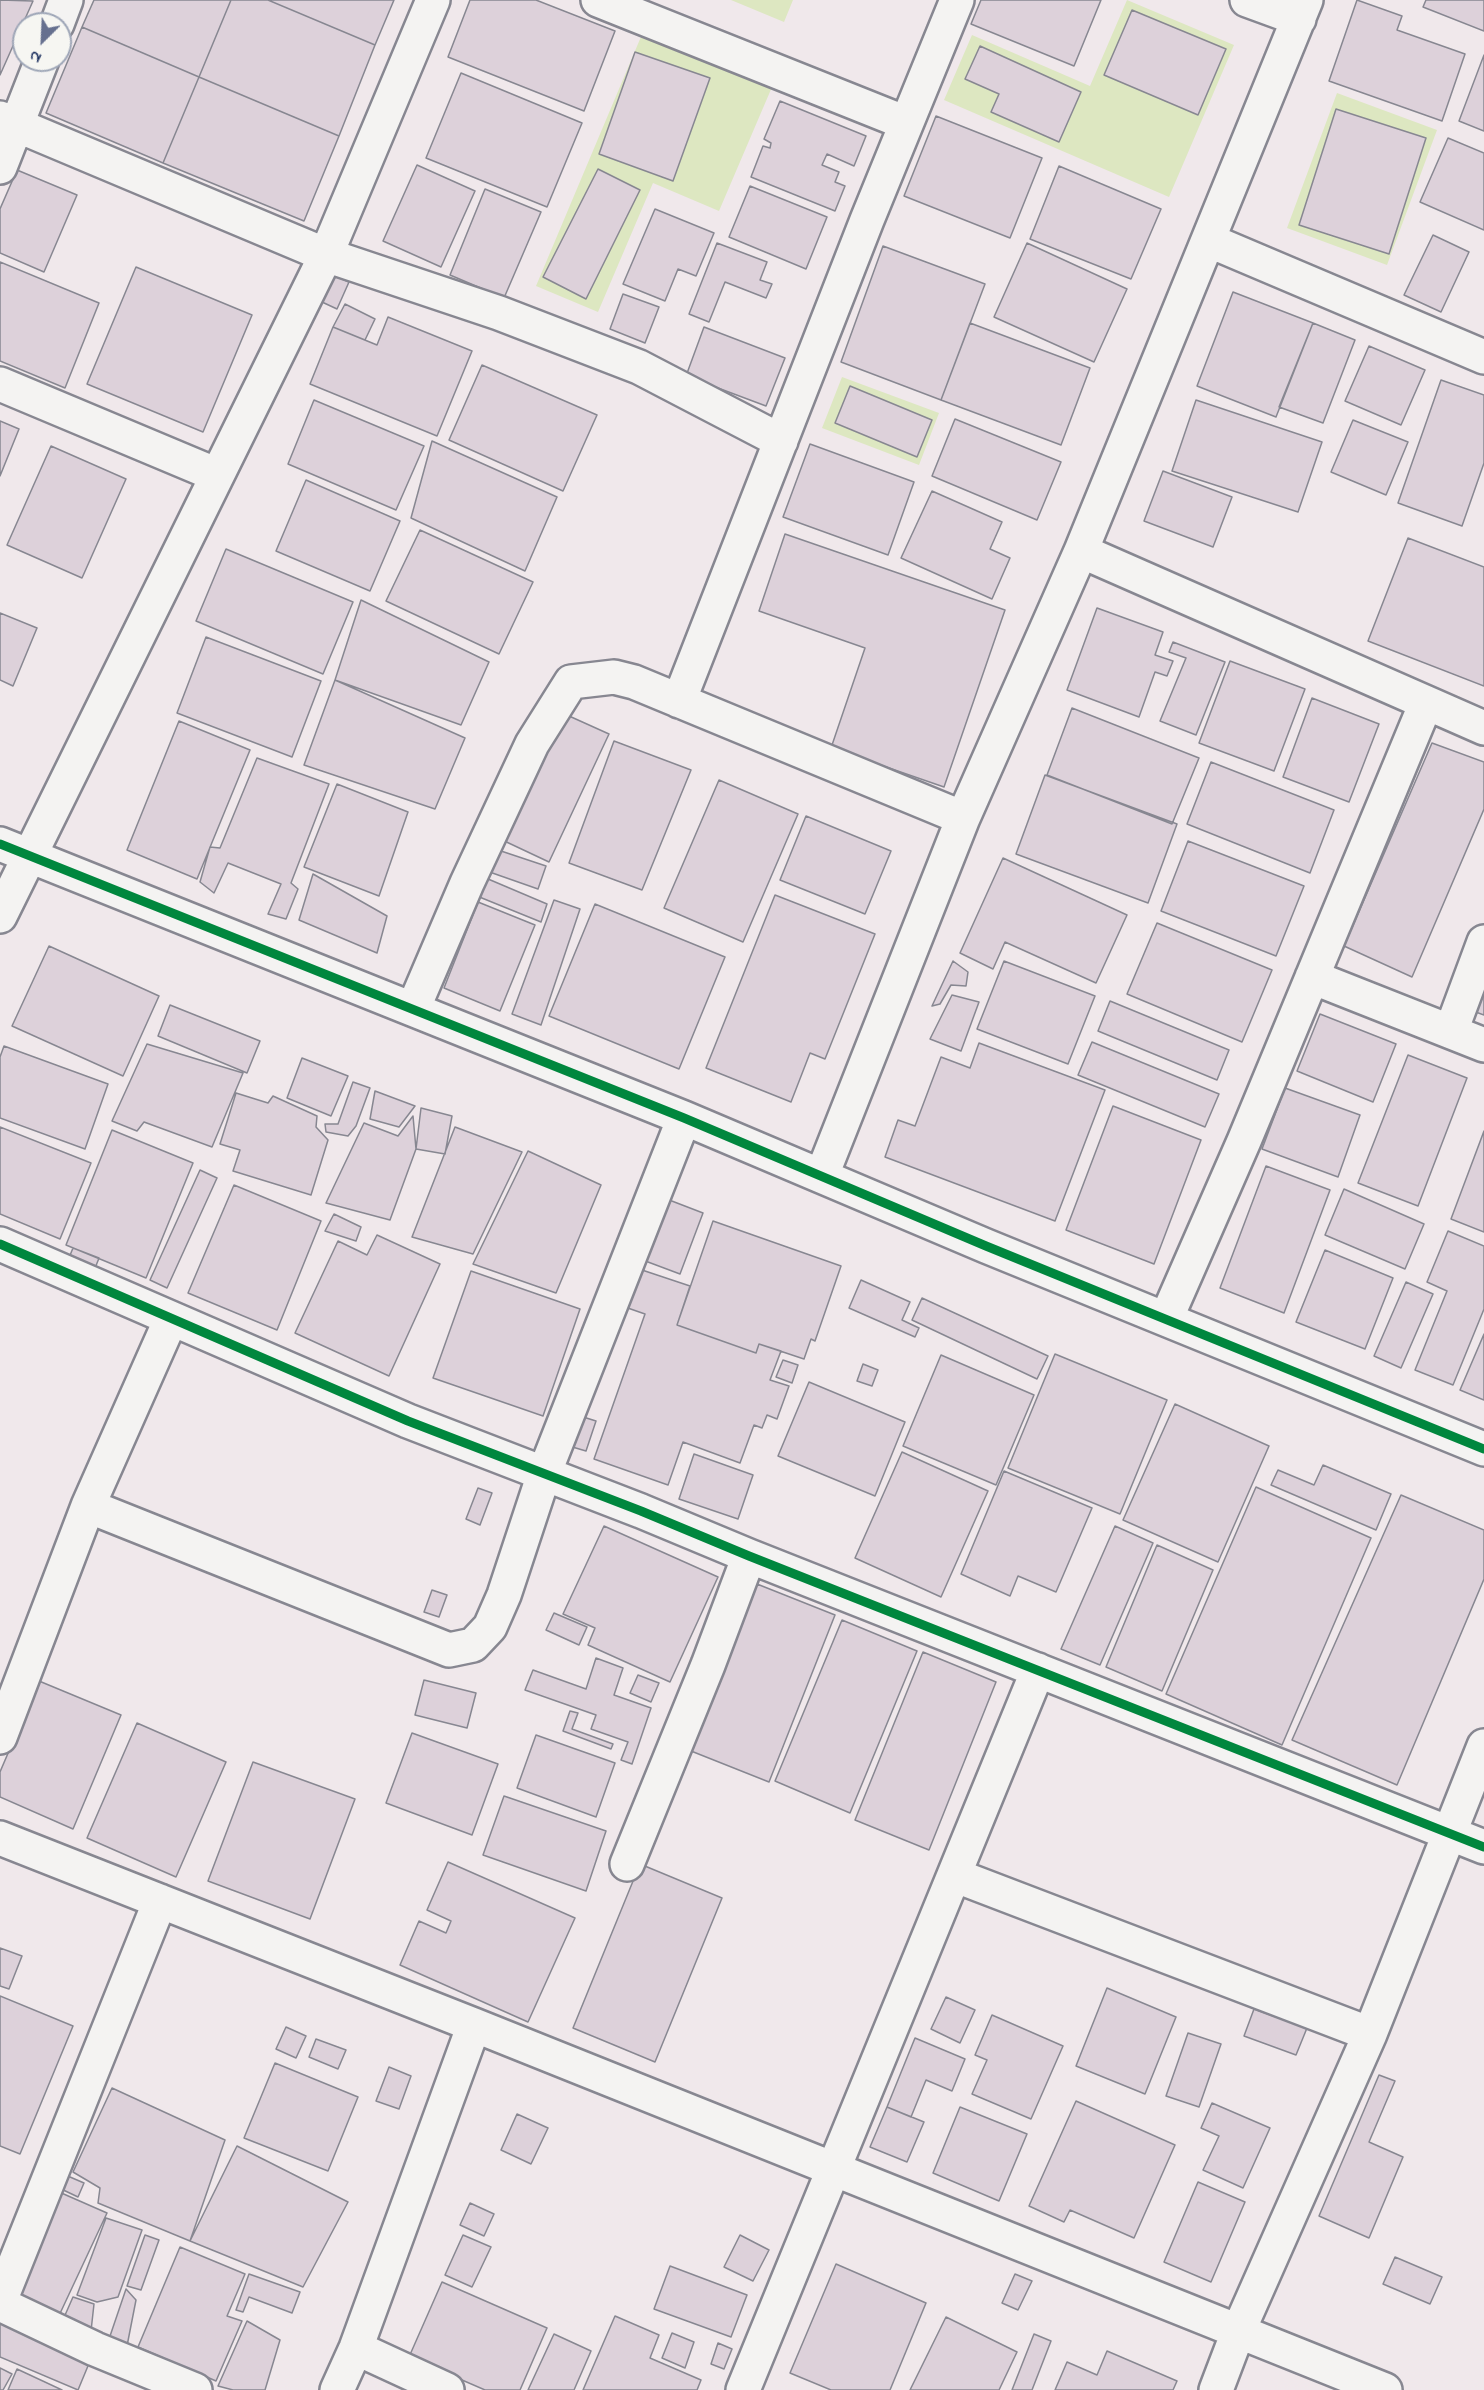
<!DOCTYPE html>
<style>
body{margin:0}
#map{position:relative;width:1484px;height:2390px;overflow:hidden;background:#f0e8eb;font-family:"Indie Flower",sans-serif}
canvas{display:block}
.north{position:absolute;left:12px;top:12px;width:60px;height:60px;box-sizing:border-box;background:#f6f6f2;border:2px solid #9ea6b7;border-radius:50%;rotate:204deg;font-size:16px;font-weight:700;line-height:24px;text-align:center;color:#1b2f5e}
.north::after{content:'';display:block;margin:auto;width:21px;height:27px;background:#66708f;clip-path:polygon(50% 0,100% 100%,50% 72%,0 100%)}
</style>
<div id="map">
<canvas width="1484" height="2390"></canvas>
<div class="north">N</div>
</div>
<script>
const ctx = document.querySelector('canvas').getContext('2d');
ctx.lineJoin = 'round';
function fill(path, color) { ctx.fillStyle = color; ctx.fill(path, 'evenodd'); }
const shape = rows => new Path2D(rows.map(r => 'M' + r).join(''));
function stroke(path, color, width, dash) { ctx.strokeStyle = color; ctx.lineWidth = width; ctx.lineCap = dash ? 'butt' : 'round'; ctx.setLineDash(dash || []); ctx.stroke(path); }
fill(shape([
 [731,0,793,0,784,22],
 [1127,0,1234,45,1169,197,944,100,972,35,1090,86],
 [643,32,772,87,719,211,653,183,598,312,536,286],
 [1337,93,1437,130,1387,265,1287,228],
 [842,377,939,413,919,465,822,428]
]), '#dde7c1');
const building = shape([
 [0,0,33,1,0,75,0,0],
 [94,0,231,0,199,77,82,27,94,0],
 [231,0,268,0,375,45,339,136,199,77,231,0],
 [268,0,394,0,375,45,268,0],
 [470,0,536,0,615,31,584,111,448,57,470,0],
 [981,0,1101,0,1074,66,971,24,981,0],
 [1357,0,1402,16,1397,30,1465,54,1442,121,1329,81,1357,0],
 [1426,0,1484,0,1484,31,1423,7,1426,0],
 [1132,10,1226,49,1198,115,1104,75,1132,10],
 [82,27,199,77,163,163,46,113,82,27],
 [980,46,1081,92,1059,142,991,112,999,94,965,79,980,46],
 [635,52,710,78,673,181,599,154,635,52],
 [1484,55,1484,131,1459,121,1484,55],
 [461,73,582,123,547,207,426,158,461,73],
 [199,77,339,136,304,221,163,163,199,77],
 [780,101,866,136,854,166,827,154,822,165,839,172,835,182,845,186,835,211,751,177,763,146,770,148,771,143,764,139,780,101],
 [1336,109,1426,138,1389,254,1299,225,1336,109],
 [936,116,1042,158,1010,238,904,196,936,116],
 [1448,138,1484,153,1484,230,1420,202,1448,138],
 [417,165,475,191,441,267,383,241,417,165],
 [1059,166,1161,209,1131,279,1030,239,1059,166],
 [598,169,640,190,586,299,543,277,598,169],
 [17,170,77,195,44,272,0,253,0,209,17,170],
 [750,186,827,217,806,269,729,237,750,186],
 [485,189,541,212,504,298,450,275,485,189],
 [655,209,714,233,696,276,678,269,665,301,623,284,655,209],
 [1433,235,1469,252,1441,312,1404,295,1433,235],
 [717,243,767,262,760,280,772,284,766,298,725,282,709,322,689,314,717,243],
 [1027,243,1127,289,1094,362,994,317,1027,243],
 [883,246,985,284,941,400,841,362,883,246],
 [0,262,99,303,65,388,0,361,0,262],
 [136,267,252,315,203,432,87,384,136,267],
 [335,276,349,282,337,309,322,302,335,276],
 [1233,292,1313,323,1276,417,1197,386,1233,292],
 [623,294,659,307,645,343,610,329,623,294],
 [345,304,375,319,365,340,333,327,345,304],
 [388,317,472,351,437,436,310,384,333,327,377,345,388,317],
 [970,323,1090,368,1061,445,941,400,970,323],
 [1313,323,1355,340,1323,423,1279,407,1313,323],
 [704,327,785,358,766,406,686,376,704,327],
 [1369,346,1425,370,1401,425,1345,401,1369,346],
 [482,365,597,415,563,491,449,440,482,365],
 [1441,380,1484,395,1484,463,1462,526,1398,503,1441,380],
 [850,386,932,420,917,457,835,423,850,386],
 [314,400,424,446,396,510,288,464,314,400],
 [1196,400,1322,442,1298,512,1172,471,1196,400],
 [955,419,1061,462,1037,520,932,476,955,419],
 [1353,420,1408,442,1386,495,1331,472,1353,420],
 [0,421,19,429,0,476,0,421],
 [432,441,557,497,525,571,411,518,432,441],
 [810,444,914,482,888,555,783,517,810,444],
 [51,446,126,479,82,578,7,545,51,446],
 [1163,471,1232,497,1213,547,1144,521,1163,471],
 [306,480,400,521,370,591,276,551,306,480],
 [932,491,1002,522,990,549,1010,558,992,599,901,558,932,491],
 [420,530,533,582,499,654,386,601,420,530],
 [785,534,1005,610,944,787,831,748,865,648,759,611,785,534],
 [1408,538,1484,567,1484,686,1368,641,1408,538],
 [226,549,353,602,323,674,196,621,226,549],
 [361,600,489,662,461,725,335,680,361,600],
 [1097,608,1163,632,1155,655,1173,661,1167,676,1155,672,1139,717,1067,690,1097,608],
 [0,613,37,628,13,686,0,680,0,613],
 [206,637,321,681,292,757,177,713,206,637],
 [1173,642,1225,662,1196,735,1160,721,1186,658,1169,652,1173,642],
 [1230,661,1305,689,1274,771,1199,743,1230,661],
 [335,680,465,738,435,809,304,765,335,680],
 [1312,698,1379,724,1349,802,1283,777,1312,698],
 [1072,708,1199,758,1172,824,1047,775,1072,708],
 [558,711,609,734,549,862,498,838,558,711],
 [179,721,250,750,197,879,127,850,179,721],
 [614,741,691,770,642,890,569,863,614,741],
 [1432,743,1484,762,1484,809,1412,977,1344,946,1432,743],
 [257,758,329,784,291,883,298,889,286,919,268,914,281,884,228,863,214,893,200,882,210,847,220,848,257,758],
 [1211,762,1334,810,1310,873,1187,824,1211,762],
 [1045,775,1177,824,1148,903,1016,854,1045,775],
 [719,780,798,814,743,942,664,908,719,780],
 [337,784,408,812,379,896,304,867,337,784],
 [806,816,891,851,865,914,780,880,806,816],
 [1188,841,1304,886,1276,956,1161,911,1188,841],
 [489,847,546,866,538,889,481,869,489,847],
 [1003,858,1127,915,1096,983,1005,942,993,969,960,953,1003,858],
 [313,874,387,916,377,953,299,920,313,874],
 [481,876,547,904,541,922,472,894,481,876],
 [775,895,875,934,825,1059,810,1053,791,1102,706,1068,775,895],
 [554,900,580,909,541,1025,512,1014,554,900],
 [478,902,535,925,500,1011,444,988,478,902],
 [595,904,725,957,679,1069,549,1016,595,904],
 [1157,923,1272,970,1242,1042,1127,994,1157,923],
 [49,946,159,996,123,1076,12,1026,49,946],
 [953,961,968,972,966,986,951,985,940,1004,932,1006,953,961],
 [1004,961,1095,996,1068,1064,977,1029,1004,961],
 [1484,981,1484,1015,1473,1011,1484,981],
 [952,995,979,1002,961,1051,930,1039,952,995],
 [1110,1001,1229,1050,1217,1080,1098,1031,1110,1001],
 [170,1005,260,1041,247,1073,158,1036,170,1005],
 [1320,1014,1396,1044,1373,1102,1297,1071,1320,1014],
 [1092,1042,1219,1094,1205,1127,1078,1075,1092,1042],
 [979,1043,1105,1090,1055,1221,885,1157,898,1120,915,1126,941,1057,970,1068,979,1043],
 [147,1044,243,1073,212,1147,144,1122,137,1131,112,1121,147,1044],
 [4,1046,108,1084,85,1149,0,1118,0,1057,4,1046],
 [1408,1055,1467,1078,1418,1206,1358,1183,1408,1055],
 [302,1058,348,1076,331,1116,287,1098,302,1058],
 [353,1082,370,1088,356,1126,348,1136,326,1132,325,1124,338,1124,353,1082],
 [1285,1088,1360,1115,1338,1177,1262,1149,1285,1088],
 [375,1091,415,1106,399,1127,370,1119,375,1091],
 [236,1093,268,1103,273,1096,317,1116,316,1127,328,1140,311,1195,233,1171,240,1150,220,1144,236,1093],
 [1113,1106,1201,1140,1154,1264,1066,1230,1113,1106],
 [421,1108,452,1116,445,1154,416,1149,421,1108],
 [413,1116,416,1149,390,1220,326,1203,364,1123,398,1136,413,1116],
 [0,1127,91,1163,60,1239,0,1214,0,1127],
 [455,1127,522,1152,473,1254,412,1237,455,1127],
 [112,1130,193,1163,146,1278,66,1245,112,1130],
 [1484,1131,1484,1232,1451,1219,1484,1131],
 [528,1151,601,1185,556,1293,473,1264,528,1151],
 [1266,1166,1330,1190,1284,1313,1220,1288,1266,1166],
 [200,1170,217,1178,167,1288,150,1280,200,1170],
 [234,1185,321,1221,277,1330,188,1293,234,1185],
 [1344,1189,1424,1224,1405,1269,1325,1235,1344,1189],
 [664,1198,703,1213,680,1274,640,1259,664,1198],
 [334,1214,361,1227,356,1241,325,1231,334,1214],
 [713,1221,841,1266,815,1341,811,1339,804,1359,759,1344,756,1353,677,1325,713,1221],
 [1448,1231,1484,1246,1484,1309,1453,1385,1415,1370,1447,1291,1427,1282,1448,1231],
 [377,1235,440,1264,389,1376,295,1333,338,1241,367,1255,377,1235],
 [73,1248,99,1258,92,1276,66,1265,73,1248],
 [1325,1250,1393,1278,1365,1349,1296,1322,1325,1250],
 [636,1268,690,1286,677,1325,756,1353,759,1344,781,1351,770,1380,789,1386,777,1419,767,1415,762,1428,754,1425,740,1463,683,1442,668,1485,594,1459,645,1314,622,1306,636,1268],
 [471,1271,580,1309,543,1416,433,1378,471,1271],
 [861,1280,910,1302,902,1320,919,1328,915,1337,849,1308,861,1280],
 [1406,1282,1433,1294,1401,1368,1374,1356,1406,1282],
 [922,1298,1048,1356,1037,1379,912,1320,922,1298],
 [1484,1334,1484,1400,1460,1390,1484,1334],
 [1055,1354,1167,1400,1120,1514,1008,1468,1055,1354],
 [941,1355,1034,1395,996,1485,903,1446,941,1355],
 [783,1360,798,1365,792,1383,776,1377,783,1360],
 [863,1364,878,1370,872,1386,857,1381,863,1364],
 [809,1382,905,1422,875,1496,778,1456,809,1382],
 [1175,1404,1269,1446,1218,1562,1123,1520,1175,1404],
 [580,1416,596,1421,586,1451,569,1446,580,1416],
 [902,1452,988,1491,941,1597,855,1558,902,1452],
 [694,1454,753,1475,738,1519,679,1499,694,1454],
 [1323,1465,1391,1494,1376,1530,1271,1485,1278,1470,1314,1485,1323,1465],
 [1004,1471,1092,1508,1056,1592,1018,1576,1010,1596,961,1574,1004,1471],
 [1256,1487,1371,1538,1282,1745,1166,1694,1256,1487],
 [478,1488,492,1493,480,1525,466,1519,478,1488],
 [1401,1495,1484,1530,1484,1579,1397,1785,1292,1740,1401,1495],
 [604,1526,718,1577,670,1682,588,1645,595,1628,563,1614,604,1526],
 [1115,1526,1153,1543,1100,1665,1061,1649,1115,1526],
 [1157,1545,1213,1570,1162,1691,1106,1667,1157,1545],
 [757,1584,835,1615,769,1782,691,1751,757,1584],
 [432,1590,447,1595,439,1617,424,1612,432,1590],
 [554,1613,587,1627,579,1645,546,1630,554,1613],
 [842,1620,917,1651,850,1813,775,1781,842,1620],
 [923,1652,996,1682,929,1850,855,1820,923,1652],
 [596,1658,623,1668,614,1695,651,1708,632,1764,621,1760,628,1742,591,1729,596,1715,525,1690,533,1670,586,1689,596,1658],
 [638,1675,659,1683,651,1702,630,1693,638,1675],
 [424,1680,476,1693,467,1728,415,1715,424,1680],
 [39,1681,121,1715,73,1829,0,1797,0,1772,39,1681],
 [570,1711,578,1713,572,1729,613,1744,611,1749,563,1731,570,1711],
 [137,1723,226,1762,176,1877,87,1838,137,1723],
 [412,1733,498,1764,472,1835,386,1803,412,1733],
 [536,1735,615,1763,596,1817,517,1788,536,1735],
 [253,1762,355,1799,310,1919,208,1881,253,1762],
 [504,1796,606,1831,586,1891,483,1855,504,1796],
 [448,1862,575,1918,528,2022,400,1965,419,1921,446,1933,451,1921,427,1910,448,1862],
 [640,1864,722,1898,655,2062,573,2028,640,1864],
 [0,1948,22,1956,9,1989,0,1986,0,1948],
 [1107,1988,1176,2017,1145,2094,1076,2066,1107,1988],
 [0,1996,73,2026,20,2154,0,2146,0,1996],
 [946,1997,975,2010,960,2043,931,2029,946,1997],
 [1254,2009,1307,2028,1296,2055,1244,2036,1254,2009],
 [992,2015,1063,2046,1031,2119,972,2094,987,2060,975,2055,992,2015],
 [286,2027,306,2036,296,2058,276,2049,286,2027],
 [1188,2033,1221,2044,1199,2107,1166,2096,1188,2033],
 [915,2038,965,2059,952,2091,926,2080,911,2117,887,2107,915,2038],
 [316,2039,346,2050,338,2069,309,2057,316,2039],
 [275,2063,358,2097,328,2171,244,2138,275,2063],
 [389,2067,411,2076,399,2109,376,2101,389,2067],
 [1379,2075,1395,2081,1369,2142,1403,2157,1369,2238,1319,2216,1379,2075],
 [112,2088,225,2140,190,2241,98,2203,100,2188,73,2172,112,2088],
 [1076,2101,1175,2145,1134,2238,1070,2210,1064,2222,1029,2206,1076,2101],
 [1212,2103,1270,2128,1243,2188,1203,2170,1219,2136,1201,2128,1212,2103],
 [887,2107,924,2122,907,2162,870,2147,887,2107],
 [960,2107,1027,2134,999,2201,933,2173,960,2107],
 [517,2114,548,2128,531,2164,501,2150,517,2114],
 [237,2146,348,2202,303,2287,190,2241,237,2146],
 [63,2174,84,2183,78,2197,57,2187,63,2174],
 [1198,2182,1245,2202,1211,2282,1164,2262,1198,2182],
 [50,2188,107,2213,56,2322,4,2300,50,2188],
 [470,2203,494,2214,484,2236,460,2225,470,2203],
 [106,2218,142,2230,118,2297,97,2302,77,2295,106,2218],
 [145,2235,159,2240,141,2290,127,2286,145,2235],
 [463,2235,491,2247,472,2287,445,2275,463,2235],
 [740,2235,769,2250,753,2281,724,2267,740,2235],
 [180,2247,245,2274,227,2316,242,2321,216,2381,138,2347,180,2247],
 [1395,2257,1442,2277,1430,2304,1383,2284,1395,2257],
 [836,2264,926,2303,890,2390,831,2390,790,2373,836,2264],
 [670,2266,747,2295,731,2337,654,2309,670,2266],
 [249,2274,300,2292,292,2313,249,2297,243,2312,236,2310,249,2274],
 [1015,2274,1032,2281,1018,2310,1002,2303,1015,2274],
 [442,2282,547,2328,520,2390,485,2390,409,2357,442,2282],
 [126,2289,136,2300,127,2346,108,2342,126,2289],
 [73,2297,94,2304,91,2331,62,2322,73,2297],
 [0,2309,95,2349,78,2390,0,2357,0,2309],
 [615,2316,659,2335,650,2358,701,2380,697,2390,583,2390,615,2316],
 [946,2317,1017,2352,999,2390,910,2390,946,2317],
 [247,2321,280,2340,265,2390,233,2390,218,2386,247,2321],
 [672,2333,694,2342,685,2368,662,2358,672,2333],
 [554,2334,591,2351,574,2390,528,2390,554,2334],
 [1034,2334,1051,2341,1032,2390,1012,2390,1034,2334],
 [718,2343,732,2349,724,2369,711,2364,718,2343],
 [1107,2351,1177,2381,1173,2390,1055,2390,1067,2362,1097,2375,1107,2351],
 [0,2368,12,2374,3,2390,0,2390,0,2368],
 [17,2369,62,2390,8,2390,17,2369]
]);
fill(building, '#ddd1da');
stroke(building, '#878791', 1.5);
const street = shape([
 [598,0,906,123],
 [1247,0,1299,19],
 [57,24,66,0],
 [0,118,326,255,499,313,639,367,781,441],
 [0,167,42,60],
 [1208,240,1484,357],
 [0,384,217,475],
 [1081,551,1484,728],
 [679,701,867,220,957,0],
 [0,844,684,1118,986,1246,1484,1449],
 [0,916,326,255,433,0],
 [1312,977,1484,1045],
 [413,1009,467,883,532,744,571,682,614,677,634,682,963,818],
 [1451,1031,1484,942],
 [822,1175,963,818,1081,551,1306,0],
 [0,1244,408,1421,641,1511,749,1556,1484,1847],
 [1166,1319,1244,1141,1426,703],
 [88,1506,449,1650,473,1645,490,1627,504,1595,544,1474,684,1118],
 [0,1737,88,1506,171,1319],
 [0,1838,474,2025,1385,2390],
 [627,1864,708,1665,749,1556],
 [954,1875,1370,2034],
 [0,2301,160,1901],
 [0,2304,95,2349,195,2390],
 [356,2348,447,2390],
 [337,2390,356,2348,474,2025],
 [743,2390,1038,1670],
 [1216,2390,1238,2332,1370,2034,1484,1746]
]);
stroke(street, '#878791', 38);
stroke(street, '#f4f3f2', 33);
stroke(shape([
 [0,844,684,1118,986,1246,1484,1449],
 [0,1244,408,1421,641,1511,749,1556,1484,1847]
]), '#00873e', 9);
</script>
